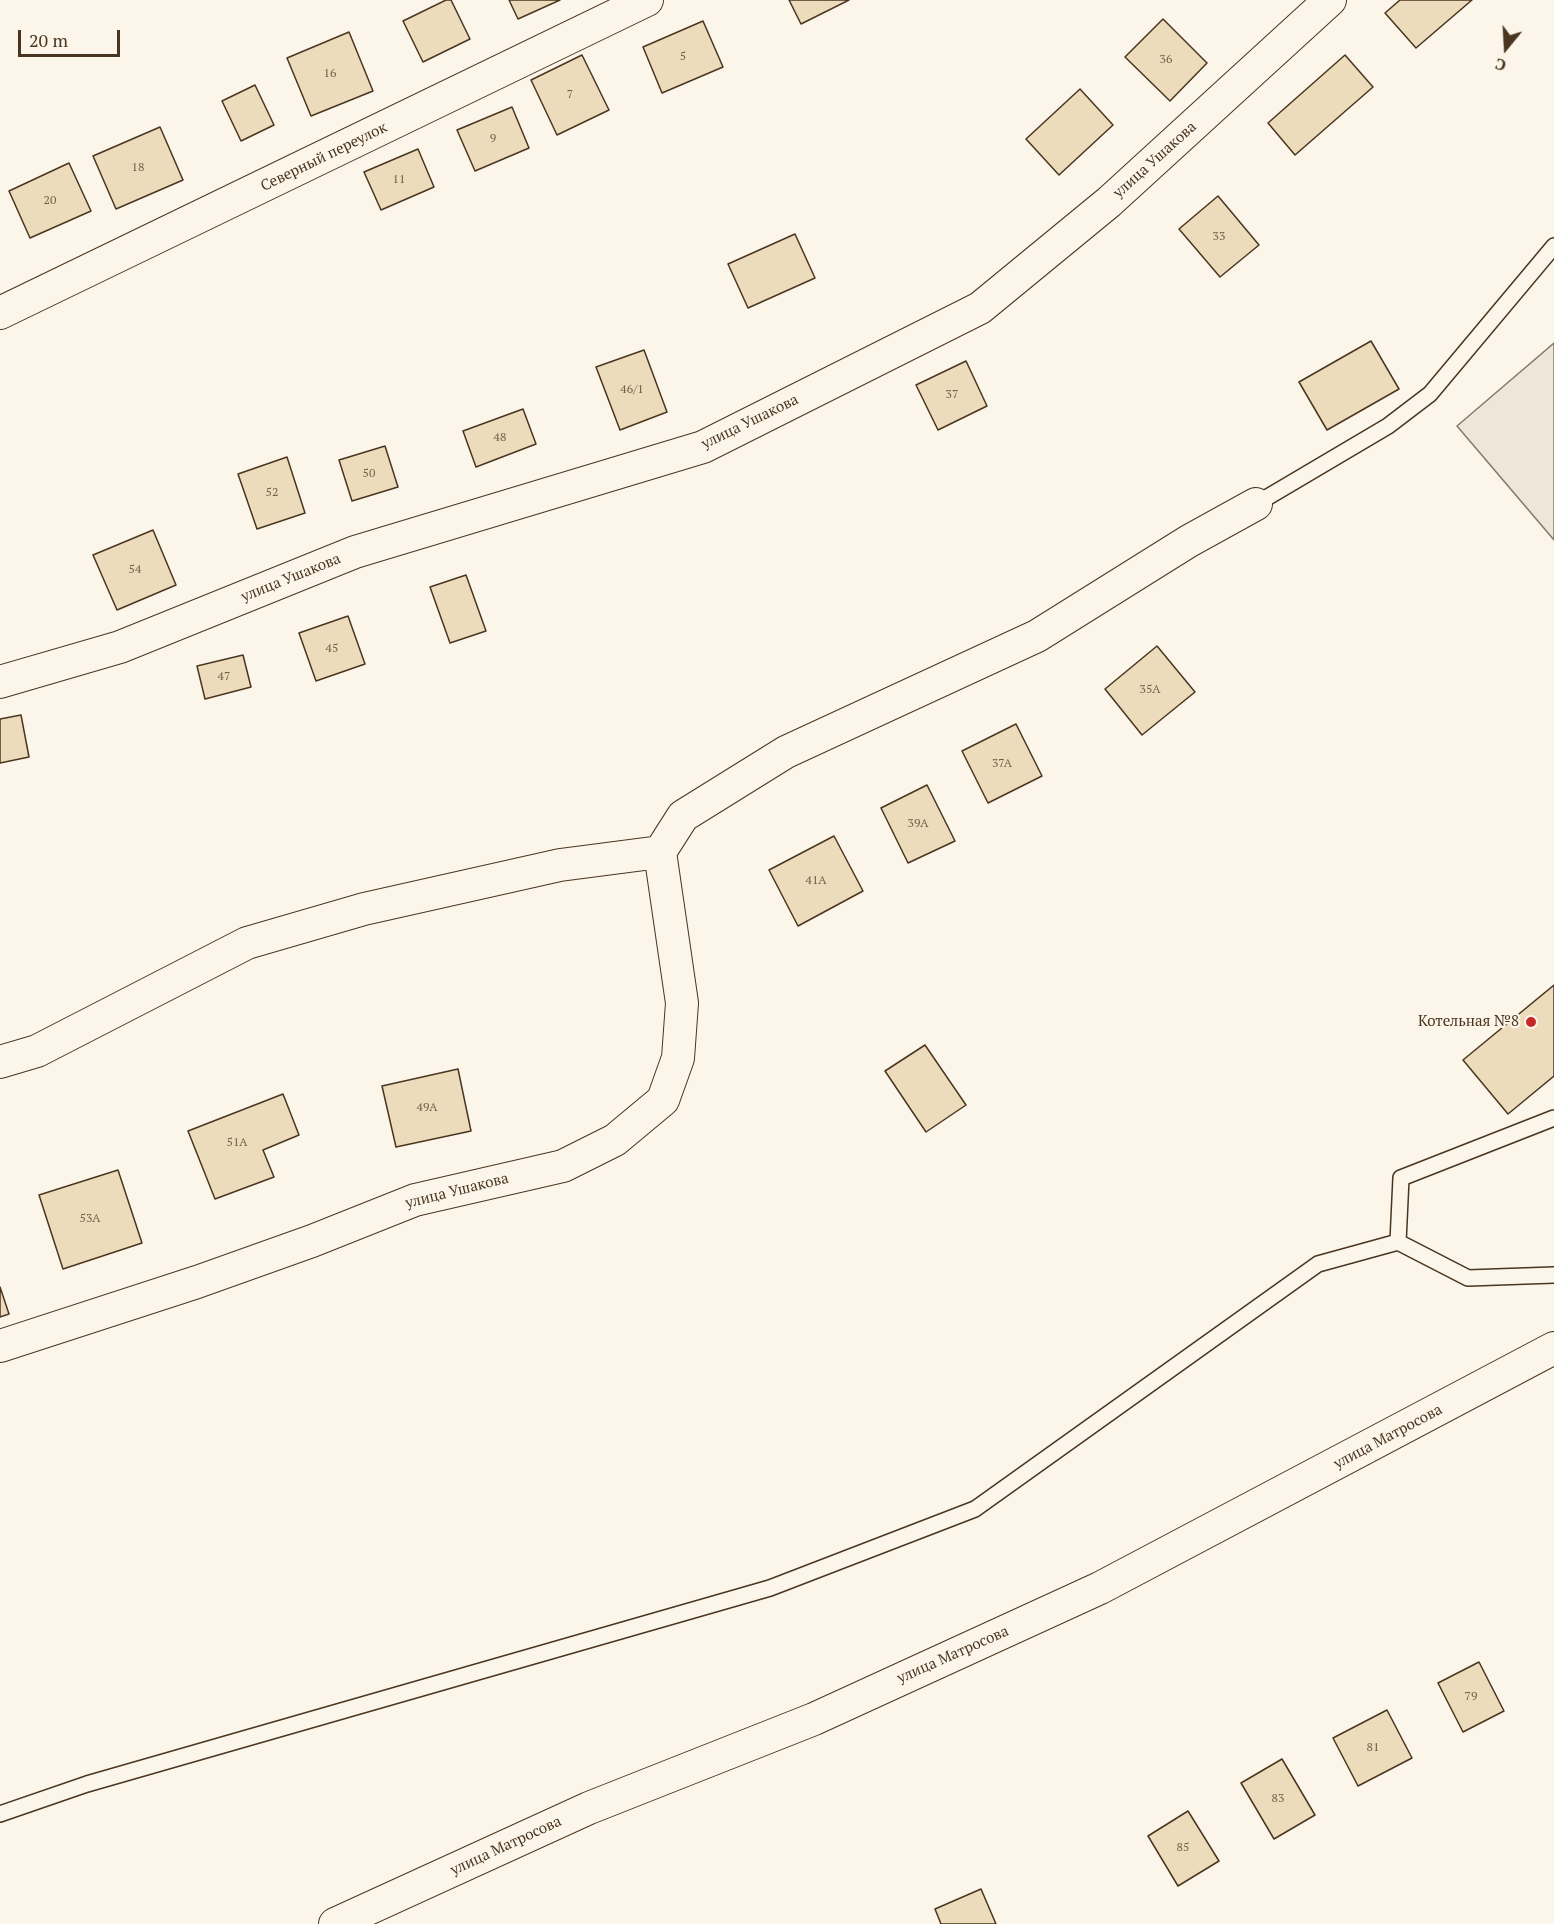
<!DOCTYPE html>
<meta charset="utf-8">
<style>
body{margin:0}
#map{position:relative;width:1554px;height:1924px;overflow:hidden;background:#fbf6e9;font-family:"PT Serif",serif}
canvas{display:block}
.north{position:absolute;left:1476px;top:18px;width:60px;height:60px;-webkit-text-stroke:4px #fbf6e9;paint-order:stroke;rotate:198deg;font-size:16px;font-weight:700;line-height:24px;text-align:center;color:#4a3520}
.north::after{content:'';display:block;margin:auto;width:21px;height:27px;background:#4a3520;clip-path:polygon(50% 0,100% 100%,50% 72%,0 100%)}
.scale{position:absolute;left:18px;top:30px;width:102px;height:27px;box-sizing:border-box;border:3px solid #4a3520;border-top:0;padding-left:8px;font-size:18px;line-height:21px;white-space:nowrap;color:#4a3520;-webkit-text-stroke:4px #fbf6e9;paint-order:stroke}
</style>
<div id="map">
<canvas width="1554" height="1924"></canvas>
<div class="north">С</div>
<div class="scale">20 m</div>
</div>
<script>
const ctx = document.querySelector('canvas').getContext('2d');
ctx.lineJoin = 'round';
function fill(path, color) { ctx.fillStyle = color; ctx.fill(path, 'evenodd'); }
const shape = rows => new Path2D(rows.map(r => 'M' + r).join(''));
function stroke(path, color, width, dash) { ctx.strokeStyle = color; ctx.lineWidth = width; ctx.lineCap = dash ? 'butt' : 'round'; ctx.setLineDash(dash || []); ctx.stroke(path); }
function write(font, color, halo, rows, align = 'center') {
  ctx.font = font + ' "PT Serif",serif'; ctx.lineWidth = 4.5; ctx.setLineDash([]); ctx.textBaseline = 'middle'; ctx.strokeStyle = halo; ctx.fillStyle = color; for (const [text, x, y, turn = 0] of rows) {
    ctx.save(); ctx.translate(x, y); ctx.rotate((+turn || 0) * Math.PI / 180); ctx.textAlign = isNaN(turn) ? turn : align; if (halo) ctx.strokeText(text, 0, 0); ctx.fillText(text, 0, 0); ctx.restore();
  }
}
const green = shape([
 [1554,343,1554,540,1457,426,1554,343]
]);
fill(green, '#ede6d9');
stroke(green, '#887966', 1.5);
const building = shape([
 [446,0,451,0,470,39,423,62,403,21,446,0],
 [509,0,560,0,518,19,509,0],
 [789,0,849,0,801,24,789,0],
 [1400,0,1472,0,1416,48,1385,13,1400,0],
 [1163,19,1207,63,1170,101,1125,57,1163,19],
 [703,21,723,67,662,93,643,47,703,21],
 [349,32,373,91,311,116,287,58,349,32],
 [582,55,609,110,557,135,531,80,582,55],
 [1345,55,1373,87,1295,155,1268,123,1345,55],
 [255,85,274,125,241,141,222,101,255,85],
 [1080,89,1113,125,1059,175,1026,139,1080,89],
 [512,107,529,148,475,171,457,130,512,107],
 [160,127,183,180,116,209,93,156,160,127],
 [418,149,434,187,381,210,364,172,418,149],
 [69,163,91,211,30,238,9,191,69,163],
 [1218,196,1259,245,1220,277,1179,229,1218,196],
 [795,234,815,278,748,308,728,264,795,234],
 [1371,341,1399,389,1327,430,1299,382,1371,341],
 [644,350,667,412,620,430,596,367,644,350],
 [966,361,987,406,938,430,916,385,966,361],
 [523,409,536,444,476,467,463,431,523,409],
 [385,446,398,487,352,501,339,460,385,446],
 [287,457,305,513,257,529,238,474,287,457],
 [153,530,176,585,117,610,93,555,153,530],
 [466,575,486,631,450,643,430,587,466,575],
 [348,616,365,664,316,681,299,633,348,616],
 [1157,646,1195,692,1142,735,1105,689,1157,646],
 [243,655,251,687,205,699,197,666,243,655],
 [21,715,29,757,0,763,0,719,21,715],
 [1016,724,1042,776,988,803,962,751,1016,724],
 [927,785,955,841,908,863,881,808,927,785],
 [834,836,863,891,798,926,769,870,834,836],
 [1554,985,1554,1076,1508,1114,1463,1060,1554,985],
 [925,1045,966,1105,926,1132,885,1071,925,1045],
 [458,1069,471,1131,396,1147,382,1086,458,1069],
 [283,1094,299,1135,263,1150,274,1177,215,1199,188,1131,283,1094],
 [118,1170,142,1243,63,1269,39,1195,118,1170],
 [0,1287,9,1314,0,1317,0,1287],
 [1479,1662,1504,1711,1463,1732,1438,1683,1479,1662],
 [1387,1710,1412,1758,1358,1786,1333,1738,1387,1710],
 [1282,1759,1315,1815,1274,1839,1241,1783,1282,1759],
 [1188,1811,1219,1861,1178,1886,1148,1836,1188,1811],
 [981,1889,996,1924,941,1924,935,1909,981,1889]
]);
fill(building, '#ecdcbc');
stroke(building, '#4a3520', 1.5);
const service = shape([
 [1256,504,1388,426,1430,394,1554,246],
 [1554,1118,1401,1178,1398,1242,1468,1278,1554,1275],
 [0,1814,87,1784,770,1588,975,1509,1318,1264,1398,1242]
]);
const minor = shape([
 [0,313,647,0],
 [0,682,120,647,355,552,703,447,980,308,1109,202,1330,0],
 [0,1062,37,1051,247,943,364,909,560,865,660,852,683,816,786,752,1037,636,1189,541,1256,504],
 [0,1346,197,1282,312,1241,415,1200,563,1166,615,1140,663,1100,678,1058,682,1003,660,852],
 [335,1924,589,1808,814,1719,1100,1588,1554,1348]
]);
stroke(service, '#4a3520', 18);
stroke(minor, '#4a3520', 34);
stroke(service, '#fbf6e9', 15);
stroke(minor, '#fbf6e9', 32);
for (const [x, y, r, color] of [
 [1531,1022,6,"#c62828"]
]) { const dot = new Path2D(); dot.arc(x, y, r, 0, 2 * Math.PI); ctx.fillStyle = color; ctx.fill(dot); stroke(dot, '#fbf6e9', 2); }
write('12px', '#725f47', null, [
 ["5",683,57],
 ["36",1166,60],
 ["16",330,74],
 ["7",570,95],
 ["9",493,139],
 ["18",138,168],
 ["11",399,180],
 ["20",50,201],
 ["33",1219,237],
 ["46/1",632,390],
 ["37",952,395],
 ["48",500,438],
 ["50",369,474],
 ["52",272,493],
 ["54",135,570],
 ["45",332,649],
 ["47",224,677],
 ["35А",1150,690],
 ["37А",1002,764],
 ["39А",918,824],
 ["41А",816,881],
 ["49А",427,1108],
 ["51А",237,1143],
 ["53А",90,1219],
 ["79",1471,1697],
 ["81",1373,1748],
 ["83",1278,1799],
 ["85",1183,1848]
]);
write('15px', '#4a3520', '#fbf6e9', [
 ["Северный переулок",324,157,-26],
 ["улица Ушакова",1155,160,-42],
 ["улица Ушакова",750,422,-26],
 ["улица Ушакова",291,578,-22],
 ["улица Ушакова",457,1191,-14],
 ["улица Матросова",1388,1437,-28],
 ["улица Матросова",953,1655,-24],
 ["улица Матросова",506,1846,-25]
]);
write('15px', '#4a3520', '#fbf6e9', [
 ["Котельная №8",1519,1022]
], 'right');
</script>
